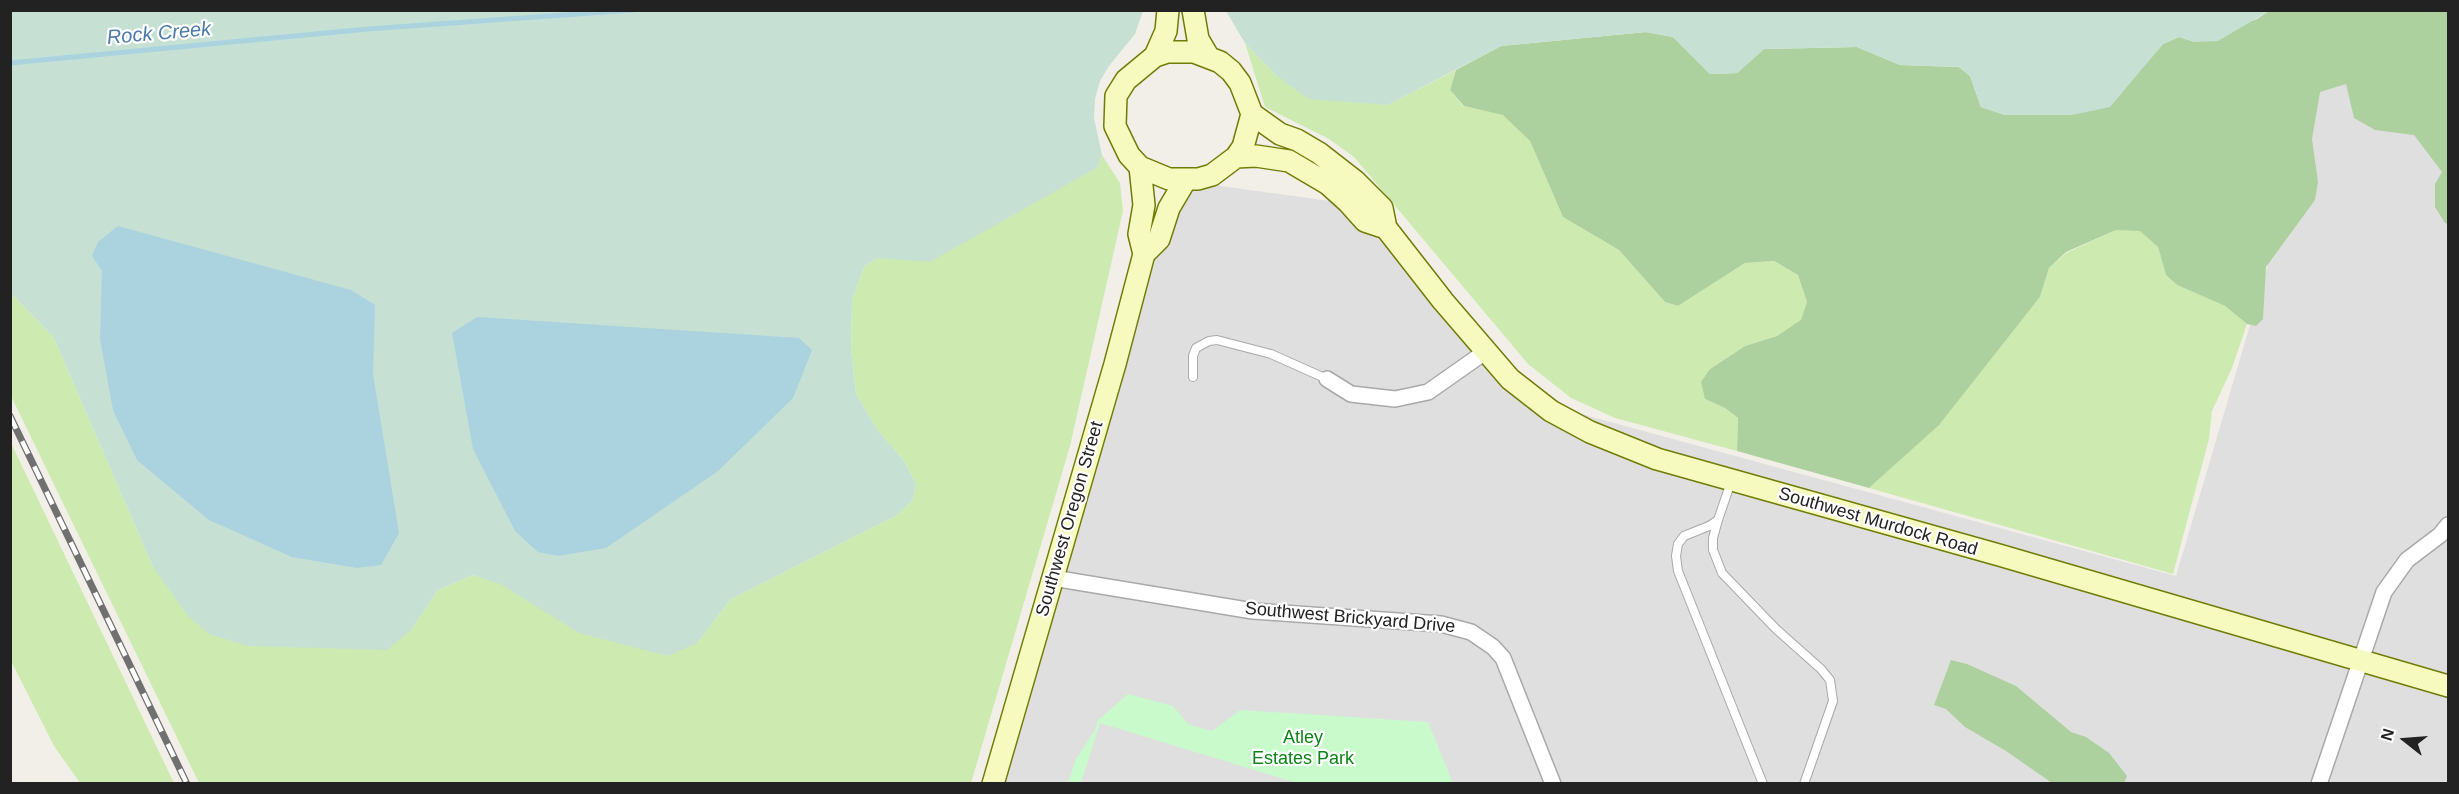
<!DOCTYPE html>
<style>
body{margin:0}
#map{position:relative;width:2459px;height:794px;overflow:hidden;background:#f2efe9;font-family:Arial,sans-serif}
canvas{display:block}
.frame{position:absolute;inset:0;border:12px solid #222;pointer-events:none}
.north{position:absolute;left:2375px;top:710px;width:60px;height:60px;-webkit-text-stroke:4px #fff;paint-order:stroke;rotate:287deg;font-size:16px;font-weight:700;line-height:24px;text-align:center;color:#222}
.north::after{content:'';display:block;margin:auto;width:21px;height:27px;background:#222;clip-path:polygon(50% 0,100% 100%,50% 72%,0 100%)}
</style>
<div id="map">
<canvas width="2459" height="794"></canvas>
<div class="frame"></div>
<div class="north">N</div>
</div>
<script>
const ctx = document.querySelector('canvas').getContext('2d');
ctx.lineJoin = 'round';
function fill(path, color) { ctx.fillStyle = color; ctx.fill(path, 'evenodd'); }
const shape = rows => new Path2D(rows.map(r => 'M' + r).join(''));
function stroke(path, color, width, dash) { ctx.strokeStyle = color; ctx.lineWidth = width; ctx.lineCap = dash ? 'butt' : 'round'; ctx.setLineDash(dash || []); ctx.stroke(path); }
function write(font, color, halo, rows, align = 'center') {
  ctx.font = font + ' Arial,sans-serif'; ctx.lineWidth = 4.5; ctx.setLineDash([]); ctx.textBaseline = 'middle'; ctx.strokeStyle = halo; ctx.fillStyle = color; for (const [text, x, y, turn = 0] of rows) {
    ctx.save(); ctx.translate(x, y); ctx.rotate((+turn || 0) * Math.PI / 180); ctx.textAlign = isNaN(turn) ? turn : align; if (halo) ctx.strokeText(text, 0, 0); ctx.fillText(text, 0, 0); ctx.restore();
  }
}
fill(shape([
 [2448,38,2448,783,992,784,1169,179,1382,208,1537,402,2176,576,2324,74]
]), '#e0dfdf');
fill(shape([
 [1245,43,1277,76,1388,105,1456,70,1450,90,1463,106,1503,114,1530,141,1563,217,1619,250,1665,302,1678,306,1745,263,1774,261,1798,275,1807,302,1801,321,1777,336,1745,346,1710,369,1705,399,1725,408,1738,418,1737,451,1615,418,1571,398,1528,364,1354,157,1329,139,1265,107],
 [1102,155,1120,183,1123,211,1070,446,971,783,199,783,11,396,11,293,54,338,153,567,411,630,438,590,473,575,697,643,731,599,897,515,913,500,916,484,904,461,876,428,856,394,851,350,852,299,864,267,877,258,901,258,1098,167],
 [2116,230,2140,230,2158,247,2166,275,2177,285,2225,306,2247,324,2232,368,2212,411,2209,439,2173,574,1869,488,1939,424,2040,297,2049,268,2066,253],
 [10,443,11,443,174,783,80,783,54,746,11,661]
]), '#cdebb0');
fill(shape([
 [2269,11,2448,11,2448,224,2445,223,2435,207,2435,184,2442,172,2414,135,2375,130,2354,118,2346,84,2320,92,2312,139,2318,182,2315,200,2266,267,2263,319,2256,326,2247,324,2225,306,2177,285,2166,275,2158,247,2140,231,2116,230,2066,252,2049,268,2040,297,1939,425,1869,488,1737,451,1738,418,1725,408,1705,399,1701,382,1710,369,1745,346,1777,336,1801,320,1807,302,1798,275,1774,261,1745,263,1678,306,1665,302,1619,250,1563,217,1530,141,1503,115,1464,106,1450,90,1456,70,1501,46,1646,32,1673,37,1710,74,1737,73,1764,49,1857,47,1900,65,1959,67,1970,76,1981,107,2005,115,2141,69,2163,44,2179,37,2195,42,2257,19],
 [1951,660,1967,664,2016,686,2071,732,2086,737,2109,753,2127,776,2124,783,2052,783,2006,751,1965,727,1946,709,1934,705]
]), '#add19e');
fill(shape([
 [11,11,1143,11,1135,34,1109,66,1100,81,1095,99,1094,118,1102,155,1098,167,930,262,877,258,864,267,852,299,851,350,856,394,876,428,904,461,916,484,913,500,897,515,731,599,697,643,668,656,579,633,502,585,473,575,438,590,411,630,387,650,247,646,209,634,189,617,153,567,54,338,11,293],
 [1226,11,1226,10,2269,11,2218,41,2195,42,2179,37,2163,44,2110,107,2072,115,2005,115,1981,107,1970,76,1959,67,1900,65,1857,47,1764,49,1737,73,1710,74,1673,37,1646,32,1501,46,1388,105,1308,99,1277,76,1245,43]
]), '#c6e0d4');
fill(shape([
 [1128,694,1173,706,1188,724,1212,731,1240,710,1428,722,1453,783,1297,783,1100,723,1081,783,1068,783,1076,759,1095,730,1098,720]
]), '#c8facc');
fill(shape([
 [118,226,351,290,375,305,373,374,399,533,381,565,357,568,292,557,209,520,137,460,113,410,100,339,102,271,92,256,98,242],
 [477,317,799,338,812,350,793,398,718,471,606,548,558,556,538,552,515,531,473,449,452,333]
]), '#aad3df');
stroke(shape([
 [10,63,368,29,633,10]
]), '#aad3df', 5);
const lane = shape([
 [1193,377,1193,356,1196,348,1209,341,1217,340,1271,354,1327,379],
 [1731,482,1718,520,1709,526,1684,536,1678,544,1676,556,1678,571,1763,784],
 [1718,520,1713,538,1713,550,1722,573,1776,629,1821,669,1830,680,1833,701,1804,784]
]);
const street = shape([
 [1327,379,1351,394,1395,399,1428,392,1485,352],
 [1053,578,1253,611,1441,624,1471,632,1493,647,1503,658,1553,784],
 [2319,784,2384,592,2407,560,2440,535,2448,525]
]);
const secondary = shape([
 [1193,10,1198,39,1208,56],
 [1167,52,1194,52,1220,62,1231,71,1240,83,1252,114,1243,147,1236,157,1212,175,1198,179,1169,179,1140,167,1129,155,1115,126,1116,96,1126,80,1155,56,1167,52],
 [1155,56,1166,31,1168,10],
 [1252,114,1280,134,1297,140,1319,153,1355,181,1382,208,1386,228,1443,301,1510,379,1551,411,1590,432,1657,459,1999,555,2448,686],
 [1236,157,1256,156,1289,161,1328,184,1348,202,1365,221,1386,228],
 [1144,254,1159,239,1169,208,1185,181],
 [993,784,1115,364,1144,254,1139,234,1144,205,1140,167]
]);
stroke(lane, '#a9a9a9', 10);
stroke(street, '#a9a9a9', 18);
stroke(secondary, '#707d05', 24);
stroke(lane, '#fff', 8);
stroke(street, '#fff', 15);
stroke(secondary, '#f7fabf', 21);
const rail = shape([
 [10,416,187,784]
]);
stroke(rail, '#707070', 7);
stroke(rail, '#fff', 4.5, [14]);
write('18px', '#222', '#fff', [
 ["Southwest Oregon Street",1070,519,-74],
 ["Southwest Murdock Road",1878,522,16],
 ["Southwest Brickyard Drive",1350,618,5]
]);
write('18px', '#0c8416', '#fff', [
 ["Atley",1303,738],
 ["Estates Park",1303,759]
]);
write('italic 20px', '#4a7aab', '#fff', [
 ["Rock Creek",159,34,-5]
]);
</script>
